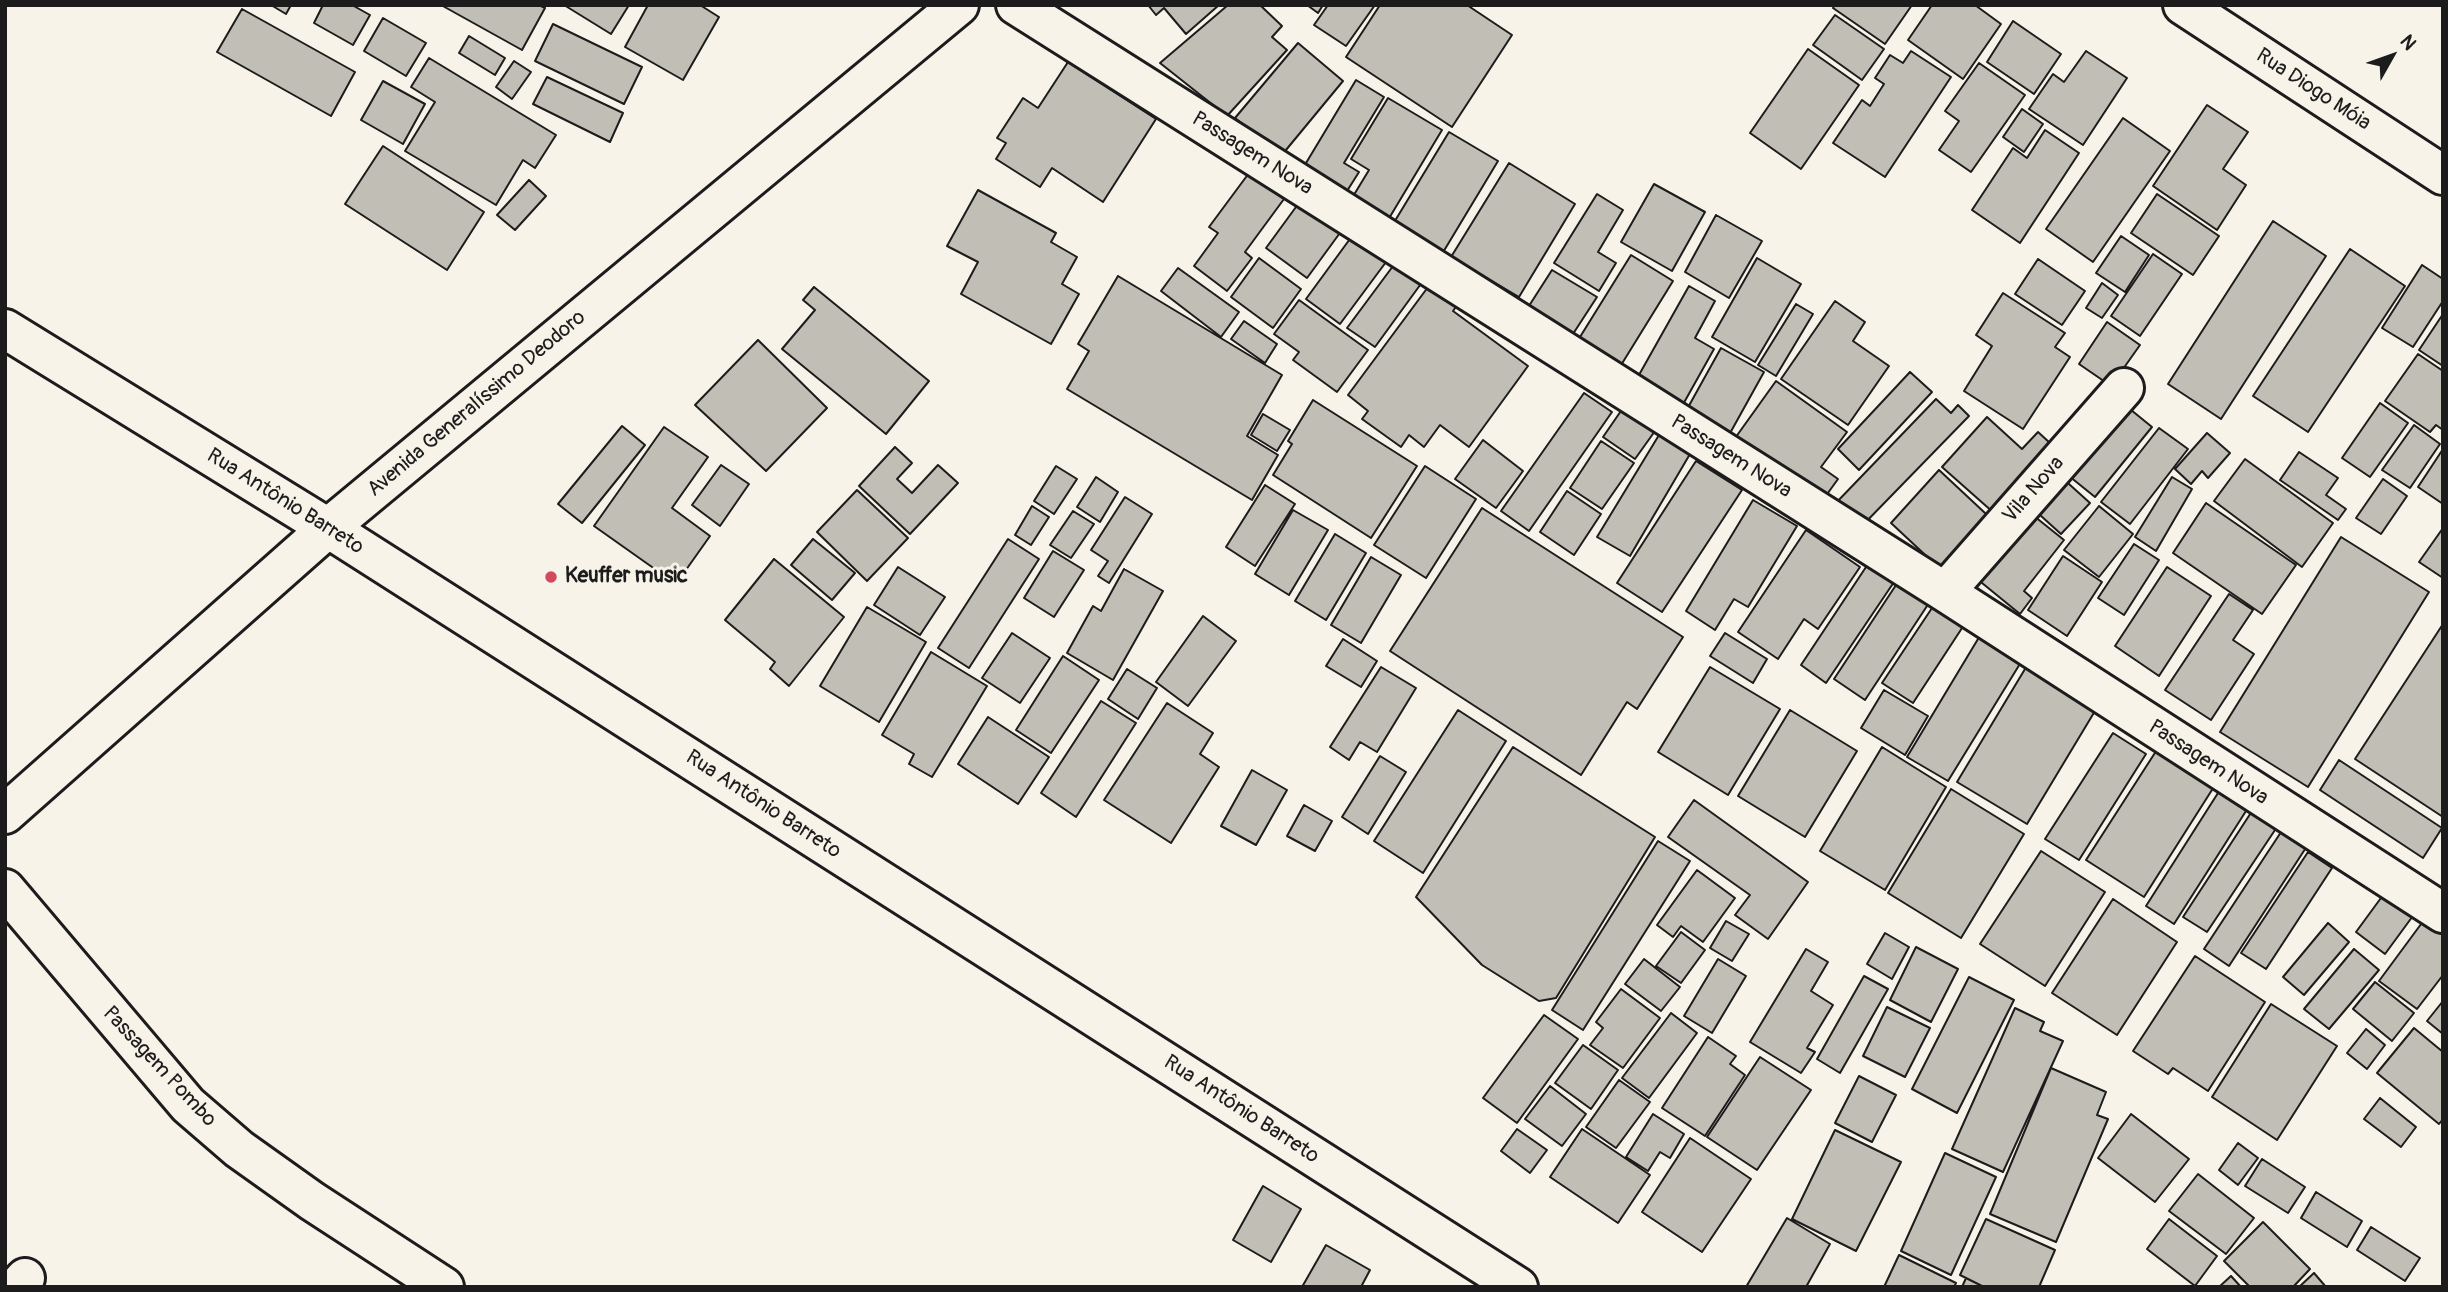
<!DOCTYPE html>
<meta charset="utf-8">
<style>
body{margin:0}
#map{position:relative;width:2448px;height:1292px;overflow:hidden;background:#f7f3e8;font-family:Pangolin,sans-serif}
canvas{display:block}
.frame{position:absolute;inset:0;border:7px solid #1c1c1c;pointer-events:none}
.north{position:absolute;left:2357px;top:21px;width:70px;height:70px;-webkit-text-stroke:5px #f7f3e8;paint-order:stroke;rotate:50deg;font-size:19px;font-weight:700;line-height:28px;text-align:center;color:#1c1c1c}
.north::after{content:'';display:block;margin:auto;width:24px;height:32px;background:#1c1c1c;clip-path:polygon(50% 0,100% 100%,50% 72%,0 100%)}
</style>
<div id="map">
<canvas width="2448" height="1292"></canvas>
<div class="frame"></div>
<div class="north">N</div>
</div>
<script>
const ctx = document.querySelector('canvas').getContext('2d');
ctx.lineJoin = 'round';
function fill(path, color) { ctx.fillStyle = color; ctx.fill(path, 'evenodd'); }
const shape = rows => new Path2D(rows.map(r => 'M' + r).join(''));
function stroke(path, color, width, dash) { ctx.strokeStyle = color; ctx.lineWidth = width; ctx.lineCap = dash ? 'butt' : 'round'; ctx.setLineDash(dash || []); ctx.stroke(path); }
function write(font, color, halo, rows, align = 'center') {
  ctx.font = font + ' Pangolin,sans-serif'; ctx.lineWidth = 6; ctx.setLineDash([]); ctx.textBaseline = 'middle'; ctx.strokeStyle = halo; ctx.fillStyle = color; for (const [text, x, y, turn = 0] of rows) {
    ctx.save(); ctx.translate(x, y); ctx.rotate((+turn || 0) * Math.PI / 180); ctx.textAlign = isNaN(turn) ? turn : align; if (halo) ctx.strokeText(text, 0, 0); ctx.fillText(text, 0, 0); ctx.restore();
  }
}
const building = shape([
 [271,5,291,5,286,14,271,5],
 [323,5,352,5,370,15,353,45,314,23,323,5],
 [441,5,539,5,545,8,522,50,441,5],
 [564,5,629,5,611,34,564,5],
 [648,5,700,5,719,17,683,80,625,47,648,5],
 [1148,5,1219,5,1186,34,1164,8,1156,15,1148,5],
 [1228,5,1260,5,1282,26,1272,37,1287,50,1227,116,1160,63,1228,5],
 [1307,5,1323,5,1318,13,1307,5],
 [1328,5,1375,5,1346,46,1314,25,1328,5],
 [1380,5,1467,5,1512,35,1452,127,1346,57,1380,5],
 [1835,5,1912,5,1885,44,1833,8,1835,5],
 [1932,5,1975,5,2001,24,1963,79,1908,40,1932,5],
 [242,9,355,72,331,116,217,52,242,9],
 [1835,15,1884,49,1862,80,1813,45,1835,15],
 [383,18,426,43,406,76,364,51,383,18],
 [2013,21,2061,54,2034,94,1987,62,2013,21],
 [553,24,642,67,624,104,535,61,553,24],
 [469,36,505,58,495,75,459,53,469,36],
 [1298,43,1343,81,1281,156,1235,118,1298,43],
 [1808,49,1859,85,1801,169,1750,133,1808,49],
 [1911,51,1951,77,1885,177,1833,143,1862,100,1870,106,1884,84,1875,78,1890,55,1903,63,1911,51],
 [2086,51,2127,78,2083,145,2029,109,2053,74,2064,82,2086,51],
 [429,58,556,135,535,168,523,160,496,205,405,151,435,102,411,87,429,58],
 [514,61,531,72,512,99,496,87,514,61],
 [1068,62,1156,119,1103,202,1052,168,1040,187,996,159,1006,143,997,138,1023,98,1038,108,1068,62],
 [1979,63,2025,95,1971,172,1939,150,1959,121,1945,111,1979,63],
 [547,77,623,113,610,142,533,104,547,77],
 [1356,80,1384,97,1344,163,1359,172,1342,199,1300,173,1356,80],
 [383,81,425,104,403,144,361,120,383,81],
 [1388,98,1442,130,1385,225,1349,203,1369,170,1351,159,1388,98],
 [2207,105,2248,132,2223,169,2246,185,2217,230,2153,186,2207,105],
 [2022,109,2043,124,2024,152,2003,137,2022,109],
 [2123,118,2170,151,2093,262,2046,229,2123,118],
 [2045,130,2079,153,2020,243,1972,210,2013,148,2027,158,2045,130],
 [1449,132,1498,161,1439,259,1390,229,1449,132],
 [383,146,484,212,447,270,345,204,383,146],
 [1509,163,1575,204,1519,297,1451,257,1509,163],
 [1249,173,1284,199,1245,252,1252,258,1227,291,1194,266,1218,233,1209,227,1249,173],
 [529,180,546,196,515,230,497,215,529,180],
 [1654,184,1705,212,1672,271,1621,242,1654,184],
 [978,190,1056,233,1051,242,1077,257,1062,284,1079,294,1051,344,961,294,978,262,947,246,978,190],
 [1597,194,1623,210,1598,252,1616,263,1599,291,1554,263,1597,194],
 [2157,194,2219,236,2193,275,2131,233,2157,194],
 [1304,196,1345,226,1307,278,1266,248,1304,196],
 [1716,215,1762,241,1729,298,1685,272,1716,215],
 [2273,221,2326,256,2221,419,2168,384,2273,221],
 [1355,232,1389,258,1340,324,1306,299,1355,232],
 [2121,236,2149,255,2125,292,2096,273,2121,236],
 [2350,249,2405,286,2308,432,2253,396,2350,249],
 [2153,254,2182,274,2140,336,2111,316,2153,254],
 [1631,255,1673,281,1618,370,1575,345,1631,255],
 [1259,258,1301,289,1273,328,1231,297,1259,258],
 [1757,258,1801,284,1755,362,1712,337,1757,258],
 [2038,259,2085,291,2062,325,2015,294,2038,259],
 [1396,262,1423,281,1375,347,1347,328,1396,262],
 [2422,265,2443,279,2443,301,2413,347,2382,328,2422,265],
 [1178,268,1239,312,1221,337,1161,291,1178,268],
 [1552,270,1597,297,1571,337,1527,309,1552,270],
 [1118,276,1282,375,1247,436,1278,455,1252,500,1067,389,1089,351,1078,344,1118,276],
 [1431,283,1458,304,1453,311,1528,366,1469,447,1440,425,1424,447,1409,435,1401,447,1362,419,1368,411,1348,395,1431,283],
 [2102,283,2118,295,2102,318,2086,308,2102,283],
 [1689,286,1715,301,1695,338,1714,349,1681,408,1635,382,1689,286],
 [814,287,929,381,886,434,782,349,815,310,803,300,814,287],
 [2003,293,2065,333,2055,347,2070,357,2023,429,1964,391,1992,346,1976,335,2003,293],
 [1299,300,1368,350,1337,392,1293,360,1299,352,1274,334,1299,300],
 [1835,301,1865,322,1853,341,1889,366,1848,425,1781,379,1835,301],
 [1796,304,1813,314,1776,376,1758,365,1796,304],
 [2443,314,2443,366,2419,350,2443,314],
 [1244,321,1277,344,1265,363,1231,339,1244,321],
 [2107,322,2140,345,2111,386,2079,364,2107,322],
 [758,340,827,408,766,471,695,405,758,340],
 [1721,348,1764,372,1729,435,1686,411,1721,348],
 [2418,354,2443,371,2443,430,2436,425,2430,432,2385,401,2418,354],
 [1910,372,1932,392,1859,470,1838,449,1910,372],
 [1776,381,1847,432,1821,467,1838,479,1820,504,1733,441,1776,381],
 [1584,393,1612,412,1529,531,1501,511,1584,393],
 [1936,399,1951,413,1958,405,1969,416,1858,530,1833,506,1936,399],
 [1313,400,1417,466,1371,538,1273,475,1292,444,1288,441,1313,400],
 [2120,401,2152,427,2095,497,2064,472,2120,401],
 [2380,403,2408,423,2370,477,2342,458,2380,403],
 [1623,408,1655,431,1635,459,1603,437,1623,408],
 [1263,414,1290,430,1277,451,1251,435,1263,414],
 [1987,417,2022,449,2038,432,2062,454,2003,521,1942,467,1987,417],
 [2414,425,2440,444,2410,488,2382,470,2414,425],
 [622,426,645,445,582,523,558,504,622,426],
 [664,427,708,457,672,508,710,536,676,584,594,526,664,427],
 [2159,428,2188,449,2130,524,2101,502,2159,428],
 [2207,433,2230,453,2208,478,2202,471,2191,484,2175,469,2207,433],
 [1659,435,1690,454,1630,556,1597,537,1659,435],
 [1483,440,1523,471,1496,508,1455,479,1483,440],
 [1601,441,1634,463,1602,509,1570,488,1601,441],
 [895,447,912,463,897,479,912,493,938,465,958,483,910,534,859,486,895,447],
 [2443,449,2443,504,2418,487,2443,449],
 [2299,452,2338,478,2326,495,2346,509,2338,520,2280,480,2299,452],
 [2245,459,2333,523,2302,567,2214,501,2245,459],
 [1696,461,1742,490,1662,612,1617,583,1696,461],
 [721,465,749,484,720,526,692,505,721,465],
 [1056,466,1077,479,1054,514,1034,501,1056,466],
 [1425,466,1476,499,1426,578,1374,545,1425,466],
 [1939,470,2000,527,1951,579,1891,523,1939,470],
 [2059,475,2090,503,2061,534,2030,506,2059,475],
 [1096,477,1118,492,1100,522,1077,507,1096,477],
 [2172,477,2192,489,2156,551,2135,537,2172,477],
 [2383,479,2407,496,2381,534,2356,518,2383,479],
 [1265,485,1295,504,1255,566,1226,547,1265,485],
 [857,490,908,538,867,581,817,532,857,490],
 [1567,491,1601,514,1574,555,1540,532,1567,491],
 [1125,497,1152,514,1109,583,1098,576,1108,561,1091,550,1125,497],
 [1753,500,1797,526,1748,607,1734,599,1715,630,1686,611,1753,500],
 [2206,503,2296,565,2262,614,2173,553,2206,503],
 [1032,506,1049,517,1031,545,1015,535,1032,506],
 [2099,506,2133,534,2099,577,2064,550,2099,506],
 [1482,508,1683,637,1637,709,1627,702,1581,775,1390,651,1482,508],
 [2024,508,2064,540,2024,591,2032,598,2020,614,1971,574,2024,508],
 [1293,510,1328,530,1289,595,1255,574,1293,510],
 [1073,511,1094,524,1071,558,1050,545,1073,511],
 [2443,528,2443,578,2419,562,2443,528],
 [1806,530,1860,567,1818,629,1804,619,1778,659,1738,632,1806,530],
 [1335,534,1366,553,1326,620,1295,601,1335,534],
 [2341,537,2429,592,2308,787,2220,732,2341,537],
 [813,539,855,573,832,600,791,565,813,539],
 [1008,539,1039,559,969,668,938,648,1008,539],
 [2134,544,2159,560,2124,615,2098,598,2134,544],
 [1053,551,1084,570,1054,617,1024,598,1053,551],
 [2063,556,2102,582,2067,636,2028,610,2063,556],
 [1371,557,1401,575,1361,643,1331,625,1371,557],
 [774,559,844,617,789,686,770,669,775,662,725,620,774,559],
 [1868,564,1894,582,1826,683,1801,665,1868,564],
 [898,567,945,597,920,635,874,605,898,567],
 [2167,567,2211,596,2159,676,2115,646,2167,567],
 [1124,569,1163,591,1113,680,1067,653,1093,606,1101,611,1124,569],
 [1898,582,1929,603,1865,700,1834,679,1898,582],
 [2229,594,2253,610,2233,640,2254,654,2211,720,2165,690,2229,594],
 [1934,605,1964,625,1913,703,1882,683,1934,605],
 [867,607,926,642,879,722,820,686,867,607],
 [1203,616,1236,641,1188,706,1156,682,1203,616],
 [2443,624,2443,817,2355,759,2443,624],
 [1984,629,2026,654,1948,781,1907,757,1984,629],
 [1012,633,1050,658,1020,703,982,678,1012,633],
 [1725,633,1767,659,1753,683,1710,656,1725,633],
 [1343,639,1377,661,1361,687,1326,666,1343,639],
 [931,652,987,686,932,777,909,764,914,754,882,735,931,652],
 [1063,656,1099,680,1051,753,1016,730,1063,656],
 [2031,659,2101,701,2027,824,1957,782,2031,659],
 [1381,667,1416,688,1377,752,1360,742,1349,760,1330,747,1381,667],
 [1710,667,1780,709,1728,795,1658,752,1710,667],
 [1127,669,1157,688,1138,719,1108,699,1127,669],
 [1884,690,1928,716,1905,755,1861,728,1884,690],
 [1101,701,1136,723,1076,817,1041,793,1101,701],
 [1167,703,1213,733,1200,754,1219,767,1171,843,1104,800,1167,703],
 [1458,710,1506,741,1423,873,1374,841,1458,710],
 [1790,710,1857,751,1805,837,1738,796,1790,710],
 [988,717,1049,757,1018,804,958,764,988,717],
 [2113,733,2146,754,2079,860,2045,839,2113,733],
 [2160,745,2217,782,2144,897,2086,860,2160,745],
 [1513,747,1655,837,1556,998,1539,1001,1482,965,1416,897,1513,747],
 [1882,747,1946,787,1885,890,1820,851,1882,747],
 [1380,756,1406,772,1368,834,1342,817,1380,756],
 [2339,760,2442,828,2423,858,2320,790,2339,760],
 [1252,770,1287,790,1256,845,1221,826,1252,770],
 [2225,782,2253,800,2174,924,2146,906,2225,782],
 [1951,789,2024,834,1961,938,1888,893,1951,789],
 [1694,800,1808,882,1768,939,1735,915,1750,895,1668,837,1694,800],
 [1304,805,1332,821,1315,851,1287,836,1304,805],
 [2256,805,2281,821,2207,932,2183,917,2256,805],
 [2287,823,2311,840,2229,966,2204,949,2287,823],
 [1658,841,1690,861,1583,1030,1552,1010,1658,841],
 [2041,851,2105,892,2045,986,1980,944,2041,851],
 [2308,852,2332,868,2266,969,2241,953,2308,852],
 [1697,870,1735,898,1703,942,1681,926,1673,937,1657,925,1697,870],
 [2389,887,2418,909,2385,954,2356,932,2389,887],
 [2113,899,2177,942,2117,1035,2052,993,2113,899],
 [2427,916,2443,928,2443,975,2417,1009,2379,981,2427,916],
 [1726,921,1749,934,1732,961,1710,948,1726,921],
 [2328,923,2349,942,2304,995,2283,977,2328,923],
 [1681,932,1705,950,1681,983,1656,966,1681,932],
 [1885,933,1909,947,1892,979,1867,964,1885,933],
 [1916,947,1958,969,1931,1022,1890,1000,1916,947],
 [1806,949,1828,962,1811,991,1833,1005,1807,1048,1815,1052,1801,1073,1750,1042,1806,949],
 [2354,949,2379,970,2329,1029,2304,1009,2354,949],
 [2195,956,2265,1002,2208,1091,2173,1068,2168,1074,2133,1051,2195,956],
 [1644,959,1680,987,1661,1011,1625,984,1644,959],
 [1718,959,1746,976,1712,1033,1684,1016,1718,959],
 [1864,976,1888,989,1840,1073,1817,1059,1864,976],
 [1969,977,2014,1000,1957,1113,1912,1089,1969,977],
 [2375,982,2414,1013,2392,1041,2353,1009,2375,982],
 [1621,989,1660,1018,1623,1068,1590,1045,1603,1028,1596,1022,1621,989],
 [2443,1001,2443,1034,2427,1021,2443,1001],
 [2271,1004,2337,1046,2277,1140,2212,1097,2271,1004],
 [1887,1007,1930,1028,1905,1077,1863,1056,1887,1007],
 [2015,1008,2044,1022,2040,1031,2063,1041,2003,1172,1952,1149,2015,1008],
 [1671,1013,1697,1033,1649,1098,1622,1078,1671,1013],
 [1544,1015,1578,1039,1517,1123,1483,1098,1544,1015],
 [2414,1028,2443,1052,2443,1119,2439,1124,2377,1073,2414,1028],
 [2366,1029,2385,1045,2367,1069,2347,1053,2366,1029],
 [1708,1037,1736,1056,1730,1064,1745,1075,1705,1136,1662,1108,1708,1037],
 [1583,1045,1618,1070,1591,1109,1555,1083,1583,1045],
 [1760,1057,1811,1090,1757,1170,1707,1137,1760,1057],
 [2051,1068,2106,1092,2097,1115,2108,1119,2056,1242,1990,1214,2051,1068],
 [1859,1076,1896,1095,1872,1142,1835,1123,1859,1076],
 [1619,1080,1650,1102,1616,1148,1586,1127,1619,1080],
 [1550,1086,1586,1114,1562,1146,1525,1119,1550,1086],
 [2380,1098,2416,1127,2401,1147,2364,1119,2380,1098],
 [1653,1114,1684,1134,1670,1158,1660,1152,1648,1171,1626,1157,1653,1114],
 [2131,1114,2189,1159,2155,1202,2098,1158,2131,1114],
 [1517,1129,1547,1150,1530,1173,1501,1151,1517,1129],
 [1582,1129,1650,1175,1618,1223,1550,1177,1582,1129],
 [1835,1130,1901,1162,1856,1251,1792,1219,1835,1130],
 [1690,1138,1751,1179,1702,1252,1642,1212,1690,1138],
 [2238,1143,2258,1158,2238,1185,2219,1170,2238,1143],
 [1945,1153,1996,1177,1951,1275,1901,1251,1945,1153],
 [2262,1159,2305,1187,2288,1213,2245,1186,2262,1159],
 [2198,1174,2254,1218,2226,1254,2169,1211,2198,1174],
 [1263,1186,1301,1209,1271,1262,1233,1240,1263,1186],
 [2316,1192,2362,1221,2347,1247,2301,1218,2316,1192],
 [1787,1218,1830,1244,1806,1287,1746,1287,1787,1218],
 [1986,1219,2055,1250,2039,1287,1984,1287,1960,1275,1986,1219],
 [2169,1219,2217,1256,2195,1286,2147,1249,2169,1219],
 [2263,1222,2310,1269,2293,1287,2250,1287,2224,1261,2263,1222],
 [2371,1227,2420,1258,2405,1281,2357,1250,2371,1227],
 [1326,1245,1370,1270,1361,1287,1302,1287,1326,1245],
 [1899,1255,1956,1283,1954,1287,1884,1287,1899,1255],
 [2314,1273,2326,1287,2299,1287,2314,1273],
 [2231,1276,2241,1287,2219,1287,2231,1276],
 [1966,1278,1984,1287,1962,1287,1966,1278]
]);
fill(building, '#c0beb5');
stroke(building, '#1c1c1c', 2);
const minor = shape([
 [1016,5,1945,592,2443,913],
 [2183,5,2443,175],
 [1945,592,2124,388],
 [5,814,328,528,959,5],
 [5,889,188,1105,239,1149,312,1201,444,1287],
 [17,1287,25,1278]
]);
const major = shape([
 [5,329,328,528,1518,1287]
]);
stroke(minor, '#1c1c1c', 44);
stroke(major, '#1c1c1c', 44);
stroke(minor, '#f7f3e8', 38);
stroke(major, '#f7f3e8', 38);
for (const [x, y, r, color] of [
 [551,577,7,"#d1495b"]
]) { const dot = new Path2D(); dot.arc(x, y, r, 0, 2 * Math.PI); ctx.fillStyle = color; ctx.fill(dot); stroke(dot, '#f7f3e8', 2.5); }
write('21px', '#1c1c1c', '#f7f3e8', [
 ["Rua Diogo Móia",2313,90,33],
 ["Passagem Nova",1252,154,32],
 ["Avenida Generalíssimo Deodoro",477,404,-40],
 ["Passagem Nova",1731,457,32],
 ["Vila Nova",2034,490,-49],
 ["Rua Antônio Barreto",285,502,32],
 ["Passagem Nova",2208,763,33],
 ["Rua Antônio Barreto",763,805,33],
 ["Passagem Pombo",159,1067,47],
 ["Rua Antônio Barreto",1241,1110,33]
]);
write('bold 21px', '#1c1c1c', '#f7f3e8', [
 ["Keuffer music",565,577]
], 'left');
</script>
